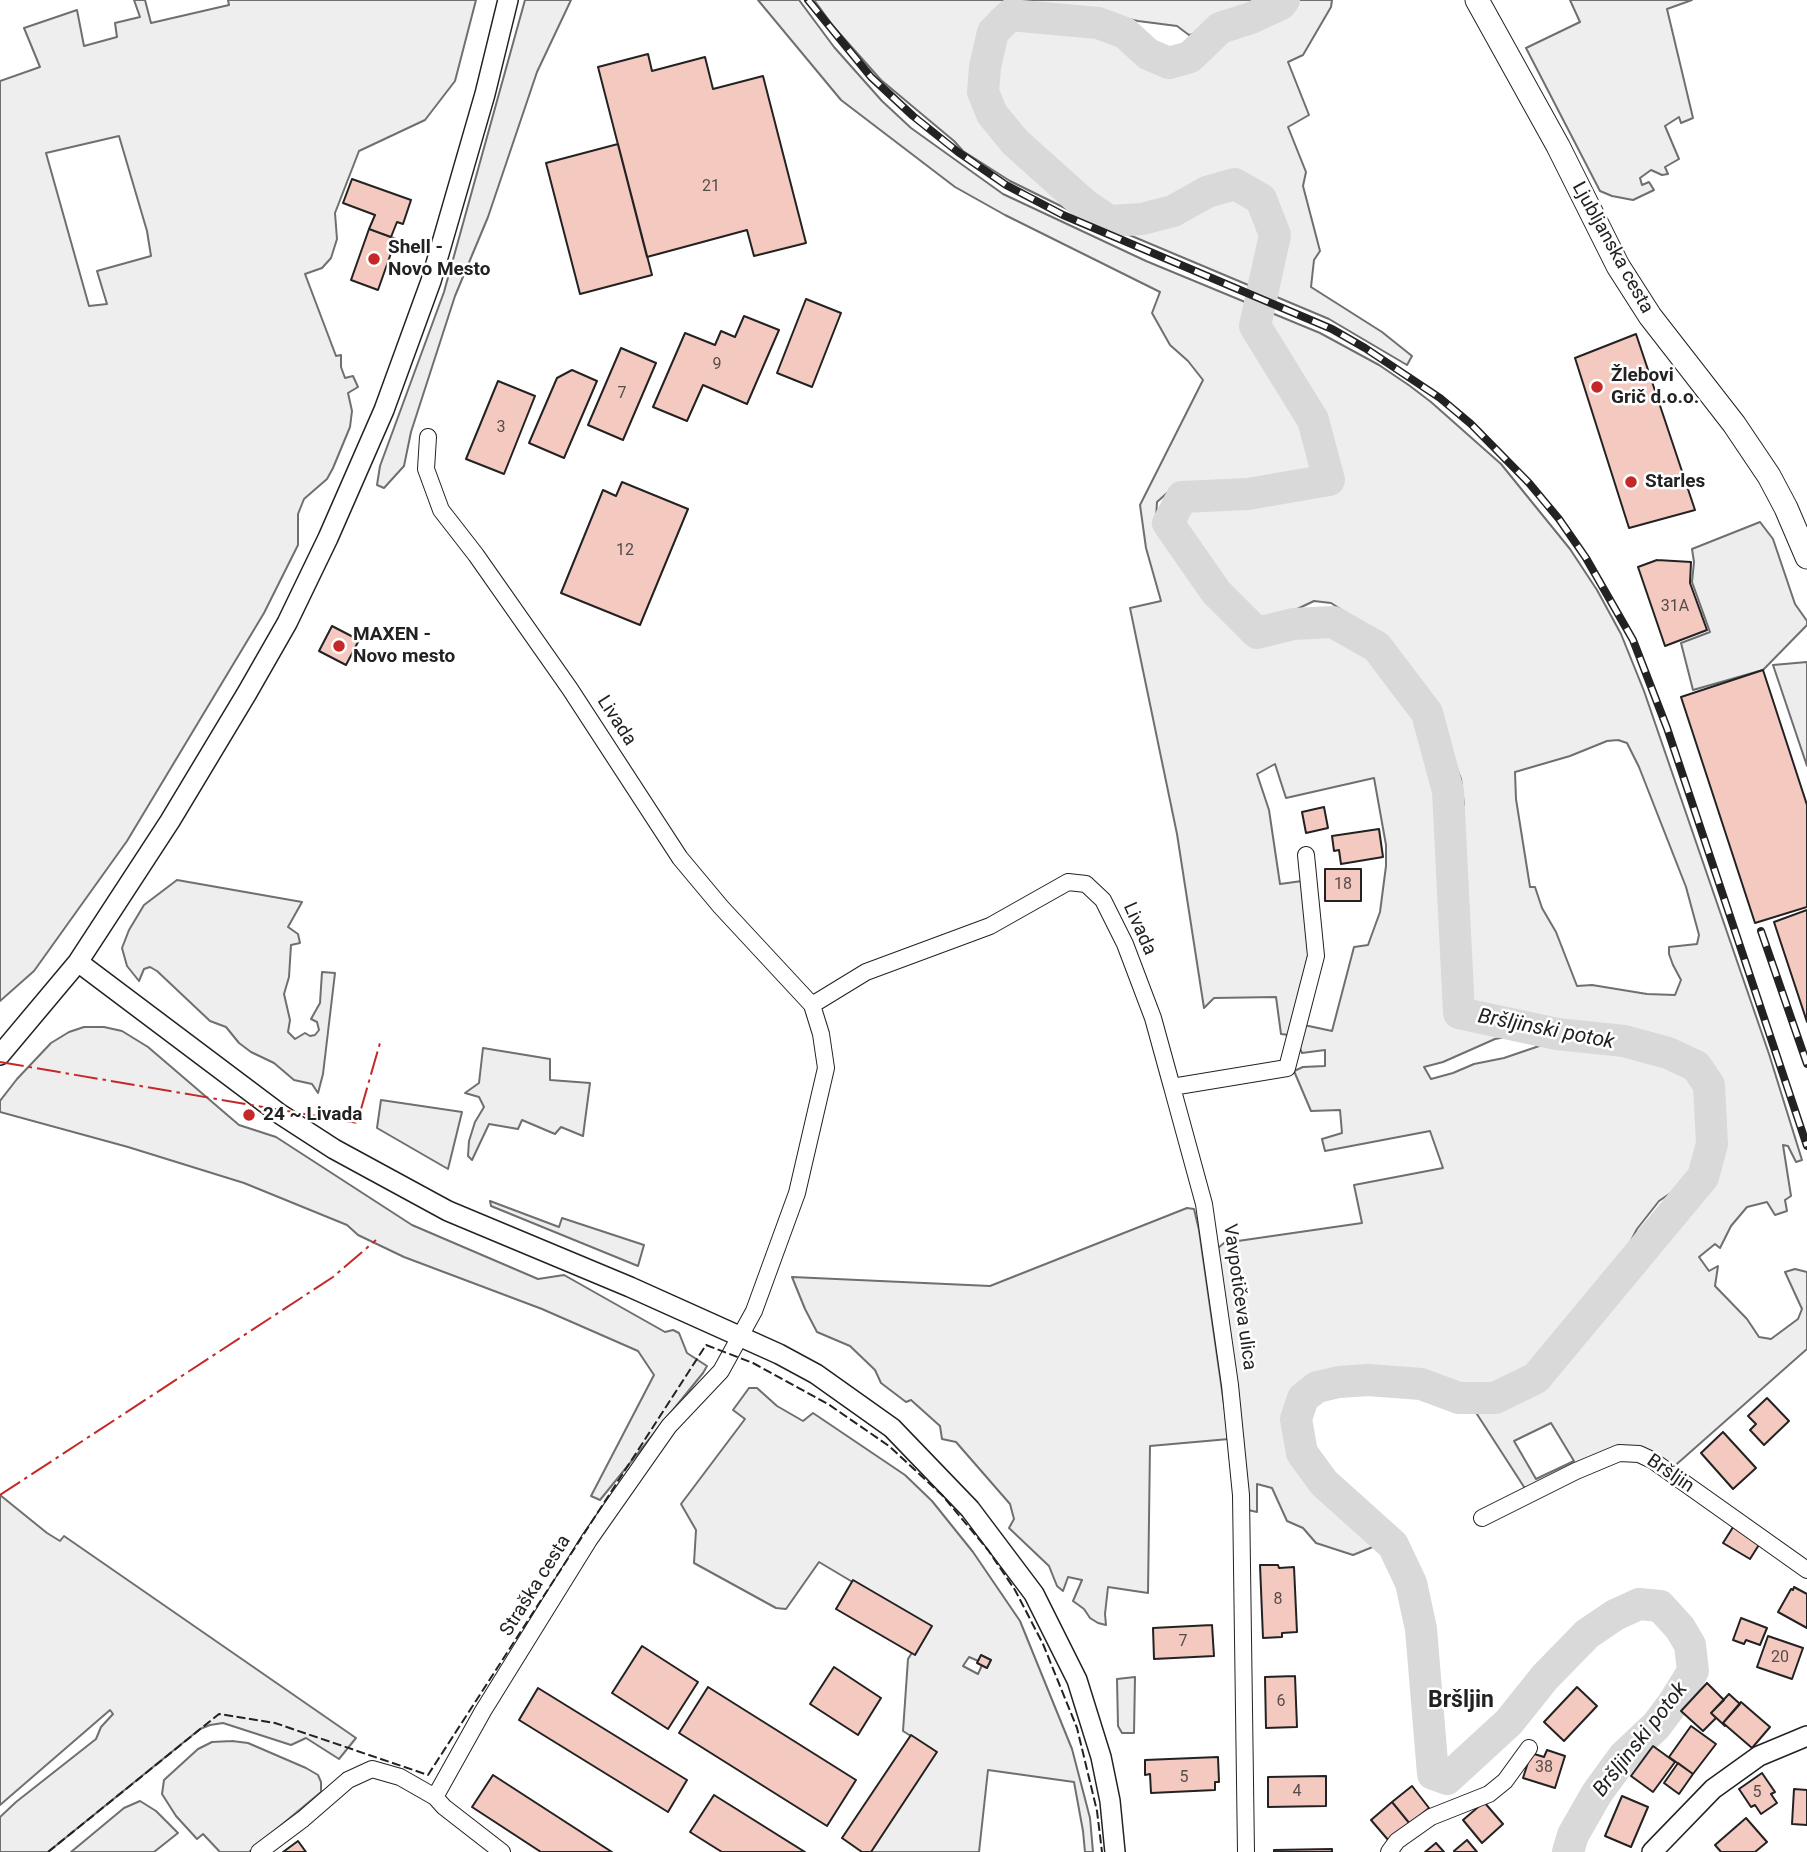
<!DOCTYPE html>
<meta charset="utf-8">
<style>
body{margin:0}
canvas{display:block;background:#fff}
</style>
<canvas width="1807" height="1852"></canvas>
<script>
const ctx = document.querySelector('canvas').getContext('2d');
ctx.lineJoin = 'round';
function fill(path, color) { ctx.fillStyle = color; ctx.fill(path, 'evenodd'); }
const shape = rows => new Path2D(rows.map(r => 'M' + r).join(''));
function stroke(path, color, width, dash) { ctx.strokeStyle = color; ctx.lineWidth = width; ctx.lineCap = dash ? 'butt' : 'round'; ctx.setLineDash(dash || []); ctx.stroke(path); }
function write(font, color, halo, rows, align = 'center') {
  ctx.font = font + ' Roboto,sans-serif'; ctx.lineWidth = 5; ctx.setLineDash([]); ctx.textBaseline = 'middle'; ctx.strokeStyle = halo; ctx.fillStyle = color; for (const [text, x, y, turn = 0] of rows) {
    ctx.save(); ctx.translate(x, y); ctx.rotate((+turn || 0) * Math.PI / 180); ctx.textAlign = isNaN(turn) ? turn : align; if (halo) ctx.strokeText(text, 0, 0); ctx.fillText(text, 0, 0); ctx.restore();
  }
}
const green = shape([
 [134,0,145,0,151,23,229,5,228,0,476,0,455,81,425,120,359,151,335,213,337,239,331,258,322,268,305,274,336,356,341,355,341,367,345,378,353,376,358,387,348,393,352,411,350,427,333,468,327,479,304,499,298,514,298,545,264,613,127,841,34,971,0,1001,0,81,40,67,24,28,77,10,84,46,117,37,115,23,140,17,134,0],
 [119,136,147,231,151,256,97,271,107,304,89,306,46,153,119,136],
 [525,0,571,0,537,72,488,217,455,296,411,432,404,466,384,488,377,485,380,466,444,292,525,0],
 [758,0,799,0,834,47,882,101,911,128,1003,194,1146,261,1320,333,1379,365,1410,386,1431,402,1501,464,1570,549,1597,590,1621,634,1644,691,1769,1054,1802,1160,1796,1162,1788,1146,1783,1145,1791,1196,1785,1200,1787,1211,1775,1215,1767,1202,1747,1207,1731,1226,1720,1248,1715,1244,1699,1257,1709,1271,1718,1266,1715,1286,1747,1319,1759,1337,1771,1339,1798,1319,1802,1309,1785,1272,1795,1269,1807,1272,1807,1349,1670,1470,1640,1450,1526,1490,1473,1408,1495,1404,1533,1388,1558,1367,1585,1339,1627,1283,1671,1214,1702,1190,1715,1172,1722,1120,1717,1083,1705,1064,1687,1053,1645,1038,1554,1028,1495,1039,1443,1062,1424,1067,1431,1079,1453,1073,1474,1064,1504,1058,1548,1043,1563,1041,1622,1048,1671,1063,1695,1078,1704,1094,1704,1150,1691,1179,1659,1201,1637,1229,1615,1271,1531,1369,1499,1388,1463,1389,1441,1378,1422,1375,1347,1375,1307,1385,1293,1406,1291,1419,1292,1441,1296,1456,1302,1469,1317,1485,1380,1544,1353,1555,1316,1543,1303,1528,1287,1521,1272,1488,1257,1484,1257,1512,1248,1510,1218,1248,1224,1243,1362,1223,1354,1185,1443,1168,1430,1131,1325,1151,1322,1139,1342,1133,1340,1110,1311,1111,1294,1071,1303,1067,1325,1066,1325,1050,1302,1053,1298,1044,1304,1025,1332,1031,1354,947,1368,945,1380,912,1386,866,1386,845,1374,778,1286,798,1275,764,1257,774,1269,810,1280,884,1302,881,1308,918,1308,956,1289,1035,1281,1034,1276,997,1214,998,1204,1008,1177,834,1130,608,1161,601,1146,548,1140,505,1203,380,1188,361,1170,345,1152,313,1160,292,1005,215,955,187,841,100,758,0],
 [1181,486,1257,487,1257,499,1188,505,1179,511,1177,517,1237,607,1249,615,1262,618,1293,611,1314,601,1331,603,1353,617,1379,641,1423,691,1439,721,1461,779,1464,805,1453,807,1439,776,1431,750,1418,718,1402,694,1355,641,1320,619,1294,625,1262,637,1238,628,1222,615,1156,518,1157,502,1167,493,1181,486],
 [1618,740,1627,743,1639,767,1686,887,1699,935,1697,944,1669,947,1669,954,1673,965,1681,980,1675,995,1647,994,1592,985,1577,986,1556,932,1542,908,1535,887,1530,887,1516,799,1515,772,1570,756,1607,741,1618,740],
 [1551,1423,1574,1461,1536,1479,1514,1441,1551,1423],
 [814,0,1272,0,1251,4,1219,20,1203,32,1189,35,1177,26,1138,21,1096,12,1007,4,992,12,976,58,971,82,976,103,991,128,1031,170,1055,188,1069,202,1073,212,1010,181,963,151,954,141,881,80,833,26,814,0],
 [1293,0,1332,0,1331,7,1303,55,1288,62,1309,115,1288,127,1306,172,1303,186,1320,251,1314,260,1311,287,1382,332,1412,356,1407,365,1329,319,1127,234,1169,223,1222,196,1241,199,1258,218,1266,240,1283,246,1282,234,1276,218,1257,184,1249,178,1234,176,1215,180,1159,208,1114,209,1078,190,1046,164,1009,126,995,105,991,91,993,68,1006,34,1016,27,1029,25,1093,33,1119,42,1138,57,1167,68,1180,68,1199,59,1229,34,1247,25,1270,20,1280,13,1293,0],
 [1570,0,1692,0,1667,9,1693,118,1681,123,1679,117,1665,126,1679,159,1665,167,1668,174,1662,175,1651,170,1640,178,1642,185,1649,182,1654,190,1633,200,1612,196,1600,191,1526,48,1580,22,1570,0],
 [177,880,302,902,288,927,298,934,300,943,291,945,289,977,284,994,290,1020,288,1032,295,1039,305,1033,310,1036,315,1035,319,1030,317,1022,311,1019,320,1003,322,972,335,973,323,1074,318,1093,312,1084,294,1080,274,1063,251,1052,239,1043,226,1027,210,1021,157,971,150,967,144,969,139,981,127,966,122,948,129,930,144,905,177,880],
 [84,1027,104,1027,122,1031,148,1047,239,1125,276,1137,412,1225,538,1279,564,1275,665,1332,673,1330,679,1333,687,1353,707,1366,703,1373,600,1500,591,1496,654,1375,638,1351,542,1309,404,1257,358,1235,347,1225,244,1183,128,1147,0,1112,0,1101,17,1079,51,1043,69,1032,84,1027],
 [483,1048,550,1059,550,1080,590,1083,583,1136,561,1127,555,1134,522,1120,518,1129,489,1124,472,1160,468,1156,469,1141,475,1122,484,1107,479,1097,465,1093,479,1083,483,1048],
 [381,1100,462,1112,448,1169,377,1128,381,1100],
 [490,1201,559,1227,562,1218,644,1245,638,1266,491,1206,490,1201],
 [1187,1208,1194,1209,1199,1230,1229,1439,1150,1446,1148,1593,1108,1587,1105,1614,1106,1625,1098,1623,1090,1618,1084,1609,1073,1601,1082,1580,1068,1577,1063,1591,1057,1586,1049,1566,1009,1528,1014,1519,1010,1504,956,1442,942,1439,940,1426,911,1400,906,1402,881,1383,875,1370,850,1346,817,1332,805,1309,792,1277,990,1286,1187,1208],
 [749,1388,757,1388,777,1406,803,1421,813,1413,905,1475,932,1501,973,1552,1020,1621,1072,1749,1090,1818,1093,1852,1085,1852,1083,1831,1074,1782,988,1770,979,1852,870,1852,933,1750,903,1731,908,1659,928,1627,819,1562,786,1609,776,1608,694,1563,696,1530,681,1504,745,1419,733,1410,749,1388],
 [969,1657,983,1663,978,1674,963,1666,969,1657],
 [0,1495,47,1533,60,1541,64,1536,356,1738,339,1759,306,1738,291,1745,223,1723,210,1725,200,1729,48,1852,0,1852,0,1817,16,1802,96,1739,101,1727,113,1714,110,1710,0,1805,0,1495],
 [1135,1677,1134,1733,1122,1733,1118,1726,1117,1679,1135,1677],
 [232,1741,248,1743,306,1768,318,1775,321,1782,321,1792,249,1852,220,1852,203,1834,197,1839,176,1816,162,1794,164,1780,198,1749,212,1742,232,1741],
 [140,1801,156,1811,178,1833,154,1852,71,1852,124,1808,140,1801]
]);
fill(green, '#eee');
stroke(green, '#6f6f6f', 2);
const parking = shape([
 [1760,522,1773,539,1795,604,1807,621,1807,625,1763,670,1693,690,1681,643,1710,632,1692,582,1694,562,1692,549,1760,522],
 [1807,662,1807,766,1773,665,1807,662]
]);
fill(parking, '#ededed');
stroke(parking, '#6f6f6f', 2);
stroke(shape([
 [1284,0,1281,4,1251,18,1220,28,1190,57,1169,63,1148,54,1125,33,1098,23,1010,15,993,32,985,67,983,92,992,114,1015,142,1084,204,1109,221,1142,219,1173,211,1207,192,1235,184,1261,199,1275,235,1255,326,1313,420,1329,480,1248,494,1182,497,1168,523,1216,592,1257,633,1293,624,1333,622,1377,647,1427,713,1448,791,1459,1013,1557,1034,1624,1041,1668,1053,1696,1066,1709,1085,1712,1144,1703,1177,1536,1378,1495,1398,1459,1398,1421,1384,1368,1380,1339,1382,1317,1387,1303,1398,1296,1419,1302,1453,1324,1483,1393,1545,1411,1583,1421,1629,1433,1774,1447,1779,1509,1722,1545,1677,1587,1634,1615,1615,1639,1604,1660,1606,1680,1628,1690,1645,1693,1671,1674,1702,1656,1726,1624,1756,1597,1793,1573,1835,1568,1852]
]), '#d9d9d9', 32);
const building = shape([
 [648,54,652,71,705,57,713,89,763,76,806,243,754,256,747,230,647,257,598,67,648,54],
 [618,144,652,275,580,294,546,163,618,144],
 [352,179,411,200,403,224,397,222,391,237,369,229,375,215,343,203,352,179],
 [369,229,396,239,378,290,351,280,369,229],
 [806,299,841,313,812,387,777,373,806,299],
 [744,316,779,330,747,404,703,385,687,421,653,407,685,333,715,345,721,331,735,337,744,316],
 [1636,334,1695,510,1629,528,1575,358,1636,334],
 [621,348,656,363,623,440,588,425,621,348],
 [572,370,597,381,564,458,529,443,557,378,572,370],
 [498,381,535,396,504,474,466,459,498,381],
 [622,482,688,509,640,625,561,593,603,490,616,496,622,482],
 [1657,560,1691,562,1690,583,1707,630,1665,646,1638,567,1657,560],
 [332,626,359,640,346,665,319,651,332,626],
 [1763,670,1807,805,1807,907,1755,923,1681,697,1763,670],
 [1324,807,1328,828,1306,833,1302,812,1324,807],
 [1379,829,1383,857,1341,864,1339,850,1334,851,1332,836,1379,829],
 [1325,869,1361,869,1361,901,1325,901,1325,869],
 [1807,910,1807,1022,1774,922,1807,910],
 [1767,1398,1789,1421,1764,1445,1750,1430,1756,1424,1748,1416,1767,1398],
 [1723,1432,1756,1468,1733,1489,1701,1453,1723,1432],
 [1735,1524,1762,1540,1750,1559,1723,1543,1735,1524],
 [1260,1565,1278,1565,1279,1568,1294,1567,1297,1632,1282,1633,1282,1637,1263,1638,1260,1565],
 [853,1580,932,1626,915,1655,836,1609,853,1580],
 [1794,1587,1807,1594,1807,1628,1778,1612,1791,1589,1793,1590,1794,1587],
 [1741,1618,1767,1628,1760,1645,1746,1640,1744,1644,1733,1640,1741,1618],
 [1212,1625,1214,1656,1154,1659,1153,1628,1212,1625],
 [1768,1636,1803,1648,1792,1679,1757,1667,1768,1636],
 [642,1646,698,1682,668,1729,612,1693,642,1646],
 [981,1655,991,1660,987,1668,977,1663,981,1655],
 [834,1667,881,1698,858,1735,810,1704,834,1667],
 [1295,1676,1297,1727,1266,1728,1265,1677,1295,1676],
 [1707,1683,1724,1700,1711,1713,1716,1718,1703,1731,1681,1711,1707,1683],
 [708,1687,856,1780,827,1826,679,1733,708,1687],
 [1577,1687,1597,1706,1564,1741,1544,1722,1577,1687],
 [538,1688,687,1780,668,1812,519,1720,538,1688],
 [1729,1694,1740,1704,1723,1723,1725,1726,1711,1713,1729,1694],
 [1741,1702,1770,1727,1752,1748,1723,1723,1741,1702],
 [1691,1726,1716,1744,1693,1774,1669,1757,1691,1726],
 [911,1735,937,1752,871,1852,862,1852,842,1838,911,1735],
 [1653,1746,1675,1762,1653,1792,1631,1776,1653,1746],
 [1547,1750,1565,1756,1555,1788,1523,1778,1531,1753,1544,1757,1547,1750],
 [1218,1757,1219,1782,1215,1782,1215,1790,1151,1793,1150,1774,1145,1775,1145,1760,1218,1757],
 [1678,1763,1693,1774,1679,1794,1664,1783,1678,1763],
 [1762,1773,1775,1792,1771,1794,1777,1803,1761,1814,1755,1805,1751,1807,1739,1789,1762,1773],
 [493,1775,612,1852,541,1852,472,1807,493,1775],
 [1326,1776,1326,1806,1268,1807,1268,1777,1326,1776],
 [1412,1786,1429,1808,1410,1824,1392,1802,1412,1786],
 [1794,1789,1807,1790,1807,1825,1792,1824,1794,1789],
 [714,1795,805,1852,722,1852,690,1832,714,1795],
 [1622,1796,1648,1807,1631,1847,1605,1836,1622,1796],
 [1392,1802,1410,1824,1389,1841,1371,1820,1392,1802],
 [1484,1802,1503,1824,1482,1843,1463,1820,1484,1802],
 [1746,1818,1767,1842,1755,1852,1721,1852,1715,1845,1746,1818],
 [1467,1840,1477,1852,1454,1852,1454,1851,1467,1840],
 [298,1841,306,1852,283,1852,298,1841],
 [1436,1843,1444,1852,1425,1852,1436,1843],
 [1332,1849,1332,1852,1274,1852,1274,1850,1332,1849]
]);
fill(building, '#f3c9c0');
stroke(building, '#222', 2);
const minor = shape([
 [428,437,426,469,441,510,476,555,570,689,680,858,721,907,812,1005,821,1034,826,1068,797,1193,754,1311,721,1371,669,1426,589,1540,483,1711,435,1797,444,1807,502,1852],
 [812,1005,866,972,990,926,1068,882,1086,884,1103,900,1125,944,1153,1018,1172,1087],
 [1482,1518,1576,1471,1619,1453,1639,1454,1652,1460,1807,1570],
 [259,1852,303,1819,348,1780,372,1769,400,1777,435,1797],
 [1246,1852,1241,1495,1230,1385,1204,1204,1172,1087,1287,1068,1316,956,1306,855],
 [1389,1852,1397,1841,1431,1817,1489,1794,1505,1781,1529,1748]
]);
const tertiary = shape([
 [78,962,280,1114,334,1149,448,1211,630,1287,779,1354,816,1374,892,1428,970,1509,1034,1594,1077,1680,1101,1757,1110,1801,1115,1852],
 [0,1055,78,962,170,821,247,693,287,623,328,538,384,410,431,281,485,94,508,0],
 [1652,1852,1713,1789,1759,1756,1807,1736]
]);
const secondary = shape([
 [1477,0,1558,146,1618,266,1650,316,1734,424,1769,476,1786,508,1807,557]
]);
stroke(minor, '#222', 18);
stroke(tertiary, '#222', 22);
stroke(secondary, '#222', 25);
stroke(minor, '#fff', 16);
stroke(tertiary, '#fff', 19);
stroke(secondary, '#fff', 23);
const rail = shape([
 [808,0,871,77,913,116,958,152,1006,185,1063,215,1332,329,1365,348,1440,398,1471,424,1529,483,1559,519,1586,558,1633,640,1667,728,1807,1146],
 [1761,931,1807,1064]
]);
stroke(rail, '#222', 8);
stroke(rail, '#fff', 5, [16]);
stroke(shape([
 [48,1852,219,1714,275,1723,428,1775,706,1345,753,1363,828,1404,889,1446,942,1495,988,1550,1015,1590,1043,1644,1077,1728,1097,1811,1102,1852]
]), '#222', 2, [9, 3.5]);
stroke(shape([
 [0,1062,357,1123,380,1043],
 [0,1495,333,1277,376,1240]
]), '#c62828', 2, [24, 5, 3.5, 5]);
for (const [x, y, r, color] of [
 [374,259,7,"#c62828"],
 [1597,387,7,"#c62828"],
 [1631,482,7,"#c62828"],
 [339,646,7,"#c62828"],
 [249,1115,7,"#c62828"]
]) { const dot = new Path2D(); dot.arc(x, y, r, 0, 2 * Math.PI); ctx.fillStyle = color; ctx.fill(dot); stroke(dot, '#fff', 2.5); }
write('16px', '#564c4a', null, [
 ["21",711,187],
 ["9",717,365],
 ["7",622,394],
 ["3",501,428],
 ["12",625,551],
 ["31A",1675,607],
 ["18",1343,885],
 ["8",1278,1600],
 ["7",1183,1642],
 ["20",1780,1658],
 ["6",1281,1702],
 ["38",1544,1768],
 ["5",1184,1778],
 ["4",1297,1792],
 ["5",1757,1793]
]);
write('bold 19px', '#222', '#fff', [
 ["Shell -",388,248],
 ["Novo Mesto",388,270],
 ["Žlebovi",1611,376],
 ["Grič d.o.o.",1611,398],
 ["Starles",1645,482],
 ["MAXEN -",353,635],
 ["Novo mesto",353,657],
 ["24 ~ Livada",263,1115]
], 'left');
write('19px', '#222', '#fff', [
 ["Ljubljanska cesta",1612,248,61],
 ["Livada",616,721,57],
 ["Livada",1139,929,66],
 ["Vavpotičeva ulica",1239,1297,82],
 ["Bršljin",1670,1474,34],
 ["Straška cesta",536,1586,-58]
]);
write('italic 21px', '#222', '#fff', [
 ["Bršljinski potok",1546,1030,11],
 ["Bršljinski potok",1641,1740,-52]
]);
write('bold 23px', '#222', '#fff', [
 ["Bršljin",1461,1701]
]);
</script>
